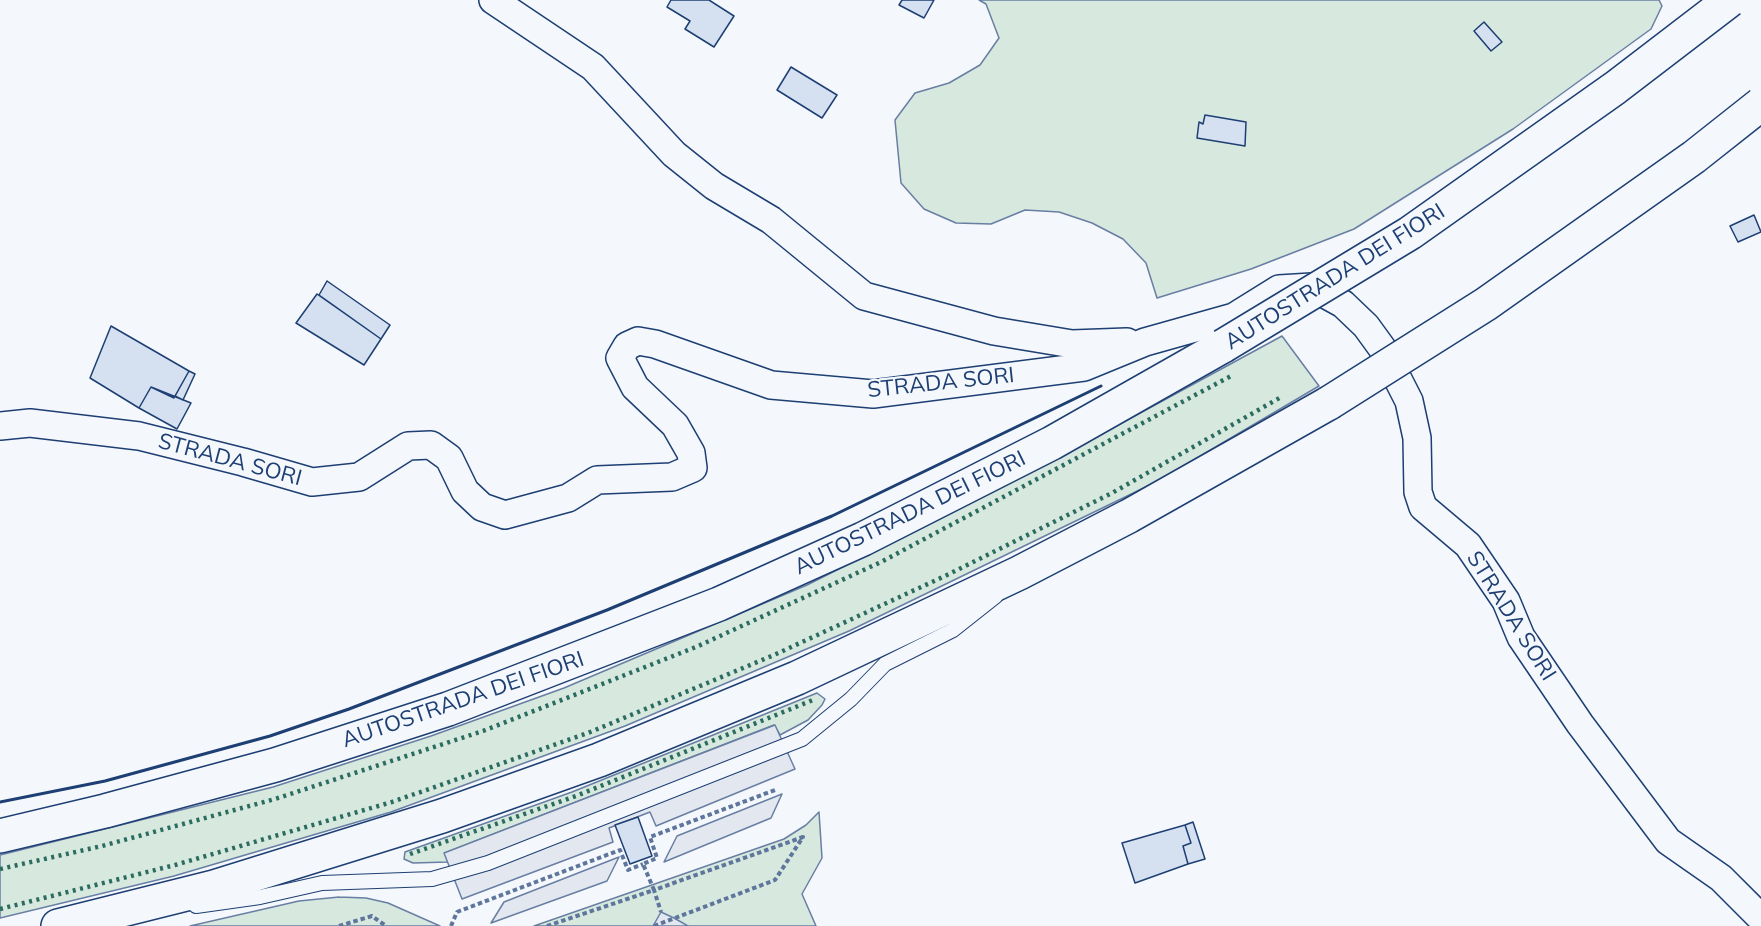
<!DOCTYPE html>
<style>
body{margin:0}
canvas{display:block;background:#f4f7fb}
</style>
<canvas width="1761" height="926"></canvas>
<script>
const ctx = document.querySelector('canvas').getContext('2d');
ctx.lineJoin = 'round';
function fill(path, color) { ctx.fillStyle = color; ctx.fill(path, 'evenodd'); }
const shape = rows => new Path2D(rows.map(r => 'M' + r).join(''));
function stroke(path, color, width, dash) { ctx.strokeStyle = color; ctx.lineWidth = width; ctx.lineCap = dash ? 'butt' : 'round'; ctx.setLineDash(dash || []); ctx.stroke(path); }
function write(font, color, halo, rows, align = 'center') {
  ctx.font = font + ' Mulish,sans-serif'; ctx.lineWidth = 4.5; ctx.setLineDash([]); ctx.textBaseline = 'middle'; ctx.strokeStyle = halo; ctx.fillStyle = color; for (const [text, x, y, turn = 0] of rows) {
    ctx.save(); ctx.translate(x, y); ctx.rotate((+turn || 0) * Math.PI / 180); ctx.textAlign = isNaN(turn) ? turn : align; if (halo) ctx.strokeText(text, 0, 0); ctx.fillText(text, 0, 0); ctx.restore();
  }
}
const green = shape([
 [979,0,1659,0,1662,6,1651,29,1513,129,1354,229,1251,269,1157,298,1146,263,1123,239,1092,223,1059,212,1025,210,991,224,956,223,924,209,901,183,895,120,915,93,949,83,980,65,999,38,986,4,979,0],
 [1282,336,1319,386,1158,481,849,631,625,726,391,812,174,876,0,918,0,855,273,787,431,736,564,688,807,585,1037,469,1282,336],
 [817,693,825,699,822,705,808,720,780,735,774,725,445,853,448,862,413,863,404,859,405,852,572,792,817,693],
 [819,812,822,858,802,894,816,926,534,926,784,839,806,825,819,812],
 [339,897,366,898,388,903,440,926,190,926,299,901,339,897]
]);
fill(green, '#d7e8df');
stroke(green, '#687fa3', 1.5);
const parking = shape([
 [775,725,795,769,656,826,650,812,609,828,613,842,462,899,444,853,775,725],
 [782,794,771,818,664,862,677,836,782,794],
 [619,857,607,881,491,923,504,902,619,857],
 [661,912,674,918,688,926,653,926,661,912]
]);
fill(parking, '#e3e8f0');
stroke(parking, '#687fa3', 1.5);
const building = shape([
 [671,0,709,0,734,16,714,47,685,29,690,21,667,7,671,0],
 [902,0,934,0,924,18,899,5,902,0],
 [1484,22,1502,42,1491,51,1474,31,1484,22],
 [791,67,837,95,822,118,777,90,791,67],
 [1205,115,1246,122,1245,146,1197,138,1199,122,1203,124,1205,115],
 [1754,215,1761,232,1738,242,1730,226,1754,215],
 [327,281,390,325,381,339,319,295,327,281],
 [317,294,381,339,364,365,296,323,317,294],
 [111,326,189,371,174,398,151,387,139,408,90,378,111,326],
 [189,371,195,374,183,400,175,396,189,371],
 [151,387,191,403,177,429,139,408,151,387],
 [638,817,652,856,630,864,615,825,638,817],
 [1193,822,1205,859,1188,864,1183,846,1191,843,1185,825,1193,822],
 [1185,825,1191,843,1183,846,1188,864,1135,883,1122,843,1185,825]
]);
fill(building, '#d5e0f0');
stroke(building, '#1d3f73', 1.5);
const lane = shape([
 [196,906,260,897,322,883,432,879,488,863,802,739,851,699,885,664,953,630,996,596]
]);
const street = shape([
 [493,0,593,67,674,154,714,186,771,220,864,296,994,331,1072,344,1127,342],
 [0,426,30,423,139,436,243,462,312,482,359,477,408,446,431,445,449,458,465,491,482,507,505,515,568,498,597,480,672,477,693,468,691,453,675,425,635,387,620,358,627,346,638,341,655,344,771,385,873,394,1084,367,1145,342,1234,317,1279,289,1312,287,1343,304,1366,326,1382,348,1409,401,1417,438,1418,492,1423,507,1468,545,1506,601,1521,637,1580,724,1668,841,1721,878,1761,918]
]);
const highway = shape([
 [0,836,105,811,275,765,448,709,719,604,863,539,1052,443,1223,346],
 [58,926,214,887,442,816,599,760,797,678,1019,573,1129,516,1329,403]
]);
stroke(lane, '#1d3f73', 16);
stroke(street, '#1d3f73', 30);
stroke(highway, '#1d3f73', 36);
stroke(shape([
 [339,926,372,916,386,926],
 [451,926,457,912,620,850,628,870,643,864],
 [547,926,654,890,643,864,657,858,650,837,775,790],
 [654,926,775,880,803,837,654,890,661,912]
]), '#5e769c', 4, [4.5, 3]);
stroke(lane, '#f4f7fb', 14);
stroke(street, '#f4f7fb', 27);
stroke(highway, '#f4f7fb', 33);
const highwayBridge = shape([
 [1223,346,1410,233,1615,88,1730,0],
 [1329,403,1486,304,1694,157,1761,104]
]);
stroke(highwayBridge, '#1d3f73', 36, []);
stroke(highwayBridge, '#f4f7fb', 33);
stroke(shape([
 [410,854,576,796,813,700],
 [0,869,102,846,275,799,483,731,696,647,881,562,1231,376],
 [0,909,175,865,392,802,588,733,774,655,945,576,1112,493,1283,396]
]), '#2c6c60', 4.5, [3, 4.5]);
stroke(shape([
 [0,802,105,781,270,736,349,709,607,610,832,516,1101,386]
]), '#1d3f73', 3);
write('22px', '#1d3f73', '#f4f7fb', [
 ["AUTOSTRADA DEI FIORI",1335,277,-32],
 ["STRADA SORI",941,383,-6],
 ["STRADA SORI",230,460,15],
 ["AUTOSTRADA DEI FIORI",910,513,-26],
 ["STRADA SORI",1511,616,58],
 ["AUTOSTRADA DEI FIORI",463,700,-19]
]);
</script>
